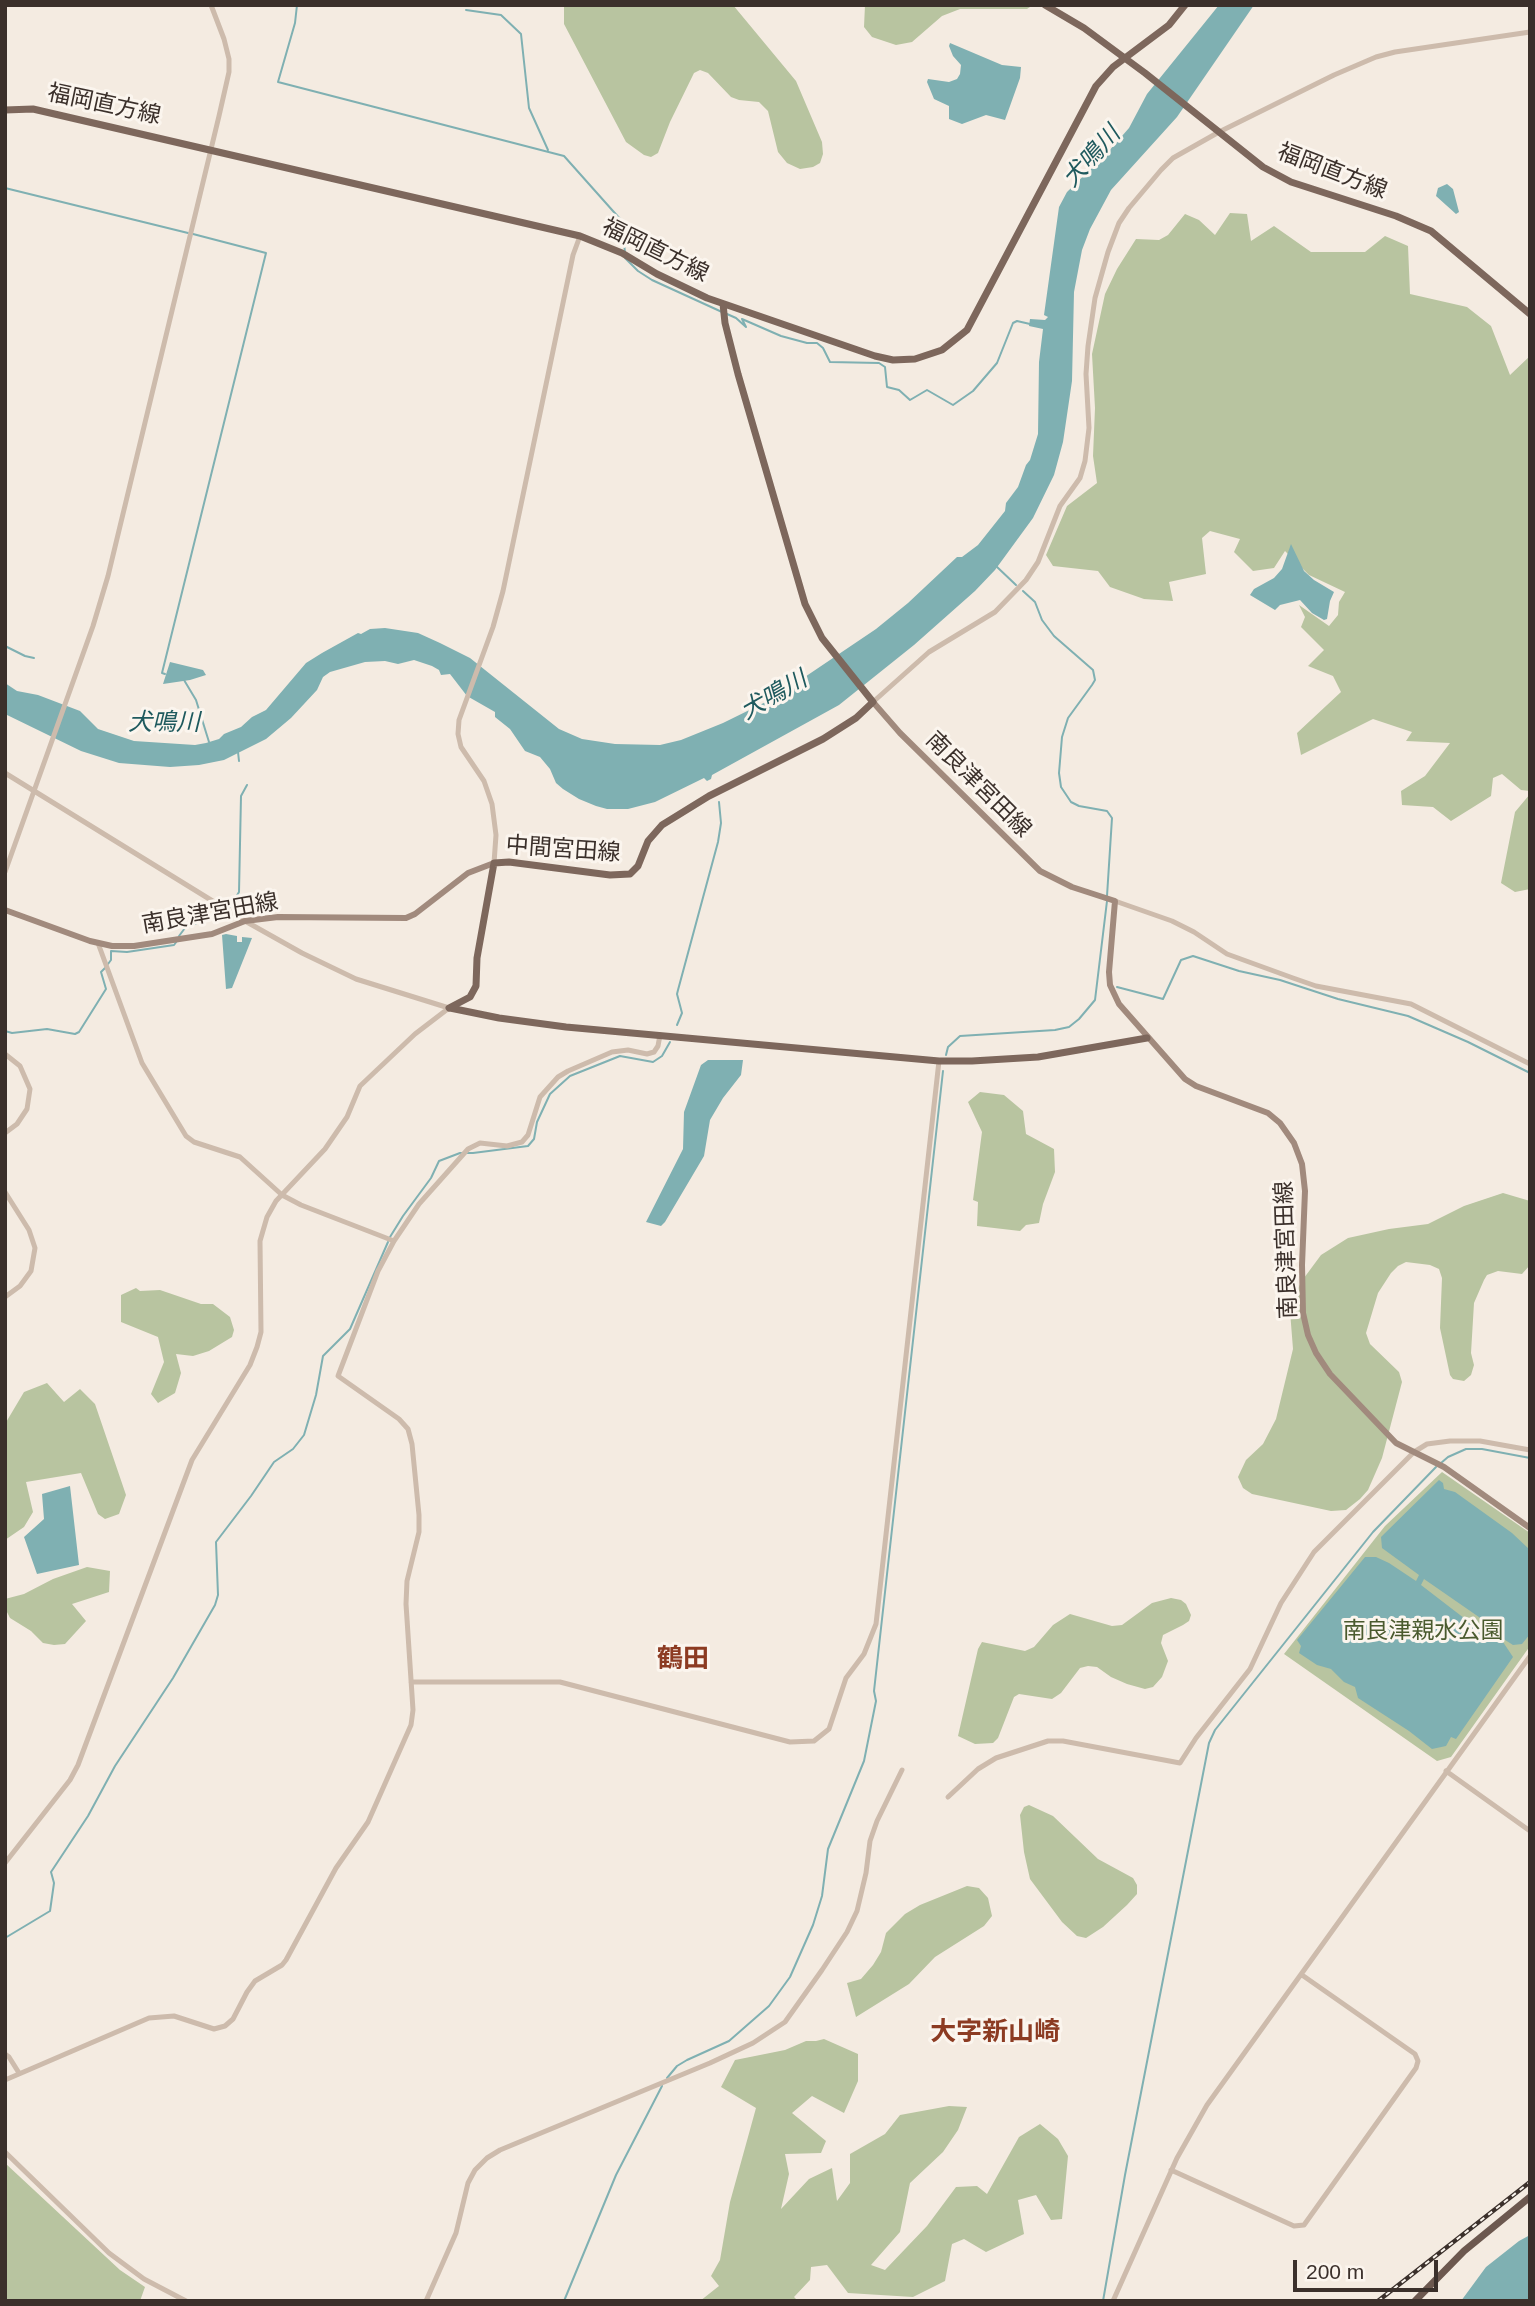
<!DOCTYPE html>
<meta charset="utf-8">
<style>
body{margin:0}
#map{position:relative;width:1535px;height:2306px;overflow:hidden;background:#f4ebe1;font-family:Helvetica,sans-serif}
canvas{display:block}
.frame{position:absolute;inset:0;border:7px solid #3b302b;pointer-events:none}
.scale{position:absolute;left:1293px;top:2260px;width:145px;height:32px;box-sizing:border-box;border:4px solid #3b302b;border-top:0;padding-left:9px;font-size:21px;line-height:24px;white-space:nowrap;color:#3b302b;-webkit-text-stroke:5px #fbf5ee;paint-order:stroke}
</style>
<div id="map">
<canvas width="1535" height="2306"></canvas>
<div class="frame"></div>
<div class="scale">200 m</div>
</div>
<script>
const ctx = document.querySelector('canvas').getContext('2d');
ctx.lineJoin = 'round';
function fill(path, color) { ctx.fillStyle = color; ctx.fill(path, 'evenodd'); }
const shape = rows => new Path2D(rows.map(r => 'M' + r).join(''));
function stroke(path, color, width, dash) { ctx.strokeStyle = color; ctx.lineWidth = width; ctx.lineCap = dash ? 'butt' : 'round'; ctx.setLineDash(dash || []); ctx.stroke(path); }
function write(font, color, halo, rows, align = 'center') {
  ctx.font = font + ' Helvetica,"Noto Sans JP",sans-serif'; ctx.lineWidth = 6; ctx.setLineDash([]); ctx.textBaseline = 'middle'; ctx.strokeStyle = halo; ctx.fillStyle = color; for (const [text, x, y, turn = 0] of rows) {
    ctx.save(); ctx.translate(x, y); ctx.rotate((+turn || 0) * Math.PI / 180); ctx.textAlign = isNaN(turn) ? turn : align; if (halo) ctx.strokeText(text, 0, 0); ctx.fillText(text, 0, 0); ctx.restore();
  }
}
fill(shape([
 [564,5,733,5,796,81,822,142,823,154,820,163,813,167,800,169,787,163,778,152,768,111,759,102,739,100,731,97,708,73,700,70,694,73,670,122,658,153,651,157,644,155,626,142,564,24],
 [865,5,1033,5,1027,9,960,9,942,16,912,42,896,45,872,37,864,27],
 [1230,213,1247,214,1251,241,1274,226,1311,252,1365,252,1385,236,1408,246,1410,294,1467,307,1491,326,1510,375,1530,356,1530,791,1521,790,1502,774,1493,778,1491,796,1451,821,1433,807,1402,805,1401,791,1425,776,1450,743,1406,741,1412,732,1373,719,1301,755,1297,733,1341,692,1333,676,1308,666,1324,650,1301,627,1305,617,1299,605,1329,626,1338,615,1339,602,1345,592,1309,575,1285,551,1274,568,1253,571,1234,552,1240,539,1210,531,1202,538,1206,574,1169,582,1173,601,1144,599,1110,587,1098,571,1053,566,1046,555,1067,506,1097,483,1093,456,1095,408,1092,354,1105,294,1117,269,1136,239,1159,240,1168,235,1185,214,1199,220,1215,235],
 [1530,794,1530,889,1515,892,1501,883,1515,812],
 [980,1092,1004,1095,1023,1111,1026,1134,1054,1149,1055,1172,1043,1204,1039,1223,1026,1225,1020,1231,977,1226,978,1202,973,1200,982,1132,968,1102],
 [1503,1193,1530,1201,1530,1265,1522,1274,1498,1271,1487,1275,1484,1280,1474,1303,1471,1353,1474,1365,1471,1375,1464,1381,1453,1379,1450,1375,1440,1328,1442,1278,1439,1269,1430,1265,1406,1262,1398,1266,1391,1273,1378,1293,1366,1333,1370,1344,1399,1372,1402,1382,1382,1458,1368,1490,1360,1499,1346,1510,1331,1511,1252,1494,1243,1488,1238,1477,1246,1460,1263,1444,1276,1419,1293,1349,1290,1311,1294,1298,1301,1282,1321,1255,1348,1238,1389,1229,1428,1224,1464,1206],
 [136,1288,140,1291,160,1290,201,1304,213,1304,230,1317,234,1330,232,1337,209,1351,193,1356,176,1354,181,1373,175,1393,158,1403,151,1394,164,1362,158,1337,121,1322,121,1295],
 [47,1383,64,1402,80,1389,95,1404,126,1495,119,1514,105,1519,98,1514,81,1473,26,1482,33,1512,24,1527,5,1540,5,1424,24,1392],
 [1442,1472,1530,1533,1530,1646,1451,1757,1437,1761,1284,1654,1385,1526],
 [87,1567,110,1571,109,1592,72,1604,86,1621,65,1644,54,1645,43,1643,31,1631,10,1618,5,1608,5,1599,24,1594,53,1579],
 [1171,1598,1181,1600,1186,1604,1191,1615,1189,1621,1183,1625,1163,1635,1161,1643,1168,1661,1162,1677,1153,1687,1145,1689,1127,1684,1111,1677,1097,1667,1088,1666,1080,1668,1061,1693,1052,1699,1019,1694,1014,1697,998,1738,993,1743,975,1744,958,1736,978,1649,982,1642,1025,1651,1034,1647,1053,1625,1070,1614,1112,1626,1122,1625,1152,1603],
 [1029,1805,1053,1816,1098,1859,1133,1878,1137,1885,1137,1894,1127,1905,1103,1927,1086,1938,1077,1936,1062,1922,1030,1879,1024,1852,1020,1815,1024,1807],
 [967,1886,979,1888,988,1898,992,1916,984,1926,935,1957,909,1984,856,2017,847,1983,861,1979,873,1965,881,1952,886,1933,905,1914,920,1905],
 [824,2039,858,2054,858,2081,844,2113,812,2096,792,2113,826,2141,821,2153,785,2154,789,2174,781,2209,809,2179,832,2168,837,2201,850,2183,850,2154,885,2134,900,2115,949,2106,967,2107,958,2130,943,2152,910,2183,900,2232,871,2265,885,2270,927,2226,956,2187,977,2186,987,2194,1019,2137,1040,2124,1058,2139,1068,2156,1062,2219,1051,2220,1036,2195,1018,2200,1024,2234,986,2252,964,2239,952,2244,945,2281,913,2297,848,2293,827,2265,811,2267,810,2280,794,2297,798,2301,700,2301,719,2286,711,2276,720,2260,730,2202,756,2108,721,2087,735,2060,785,2050,806,2041,816,2041],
 [5,2163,120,2270,145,2287,140,2301,5,2301]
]), '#b8c4a0');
fill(shape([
 [1219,5,1254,5,1177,117,1111,190,1090,229,1082,250,1074,292,1072,381,1063,442,1054,475,1033,518,995,570,975,591,914,645,839,705,712,775,711,779,707,781,704,778,655,802,628,809,607,809,596,806,579,799,563,789,556,783,550,769,540,757,525,751,510,729,495,717,495,712,467,696,450,674,441,675,439,670,432,666,414,660,398,664,385,661,365,662,330,672,323,677,317,690,291,718,266,739,224,760,199,765,170,767,119,763,81,751,5,714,5,683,17,691,38,695,80,711,98,729,134,741,195,745,206,743,219,739,224,734,241,727,252,717,266,710,306,663,322,653,358,633,361,634,370,629,385,628,418,633,440,643,470,658,559,729,582,739,615,744,660,745,681,740,723,723,788,691,790,687,876,629,908,603,957,557,962,557,978,545,1005,511,1006,503,1018,487,1026,465,1030,460,1038,434,1039,362,1043,329,1029,326,1030,319,1045,320,1048,317,1044,315,1059,207,1067,192,1108,152,1129,128,1147,94],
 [950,43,1002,65,1021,67,1020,78,1005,120,986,115,962,124,949,119,949,106,934,99,927,82,928,79,949,82,957,79,960,74,961,65,953,56,949,46],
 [1447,184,1453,189,1459,212,1456,214,1436,196,1438,188],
 [1291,544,1304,571,1314,580,1334,592,1330,601,1327,619,1324,620,1312,613,1300,600,1280,605,1275,610,1250,595,1254,589,1274,578,1282,569],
 [170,662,203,670,206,675,190,680,163,684],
 [226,934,237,936,237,942,242,942,242,937,252,938,232,988,226,989,222,935],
 [708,1060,743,1060,741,1075,723,1098,710,1120,704,1156,665,1222,661,1226,646,1222,683,1149,684,1112,701,1065],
 [1439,1480,1443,1483,1444,1489,1455,1492,1512,1533,1530,1550,1530,1634,1522,1644,1513,1645,1502,1638,1500,1628,1489,1624,1424,1579,1421,1585,1486,1635,1503,1642,1513,1657,1456,1739,1451,1737,1446,1746,1432,1749,1409,1731,1358,1698,1355,1687,1344,1682,1331,1669,1317,1665,1299,1653,1301,1646,1297,1640,1365,1557,1376,1557,1389,1563,1416,1581,1419,1575,1382,1548,1381,1537],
 [70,1486,79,1565,37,1574,24,1537,44,1519,42,1494],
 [1530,2235,1530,2301,1461,2301,1486,2267,1519,2241]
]), '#7fb0b2');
stroke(shape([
 [297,5,295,23,278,82,564,156,621,220,625,252],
 [466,10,501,15,521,34,529,108,548,150],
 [5,188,188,233],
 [625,258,638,271,652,280,722,312],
 [727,314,736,318,746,327,742,319,781,336,807,343,817,343,823,348,830,362,879,363,885,367,887,387,899,390,910,400,927,390,953,405,973,391,997,363,1013,323,1017,321,1030,324],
 [996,566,1016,585],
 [1023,591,1035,602,1042,620,1054,636,1093,670,1095,680,1092,685,1068,718,1062,737,1059,773,1061,787,1071,802,1079,806,1107,811,1112,818,1107,896],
 [5,646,25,656,34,658],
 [165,674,162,673,266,253,193,234],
 [184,680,196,700,209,742],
 [238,752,239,761],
 [230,907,239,892,241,796,247,785],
 [179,936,185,928,225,911],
 [108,964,111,960,111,951,127,952,174,945,177,941],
 [1117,987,1163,999,1181,960,1193,956,1239,971,1280,980,1338,999,1408,1016,1468,1042,1530,1073],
 [677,1025,682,1013,677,994,678,990,718,842,721,823,719,802],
 [5,1031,12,1033,47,1029,75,1034,79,1032,106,989,101,972,105,968],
 [946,1055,948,1047,960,1036,1055,1030,1069,1027,1079,1019,1095,1000,1107,901],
 [390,1237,403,1216,431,1178,439,1161,460,1153,473,1153,528,1146,534,1139,537,1122,550,1094,570,1076,620,1056,653,1062,662,1056,670,1042],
 [1441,1463,1448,1457,1466,1449,1482,1449,1530,1458],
 [5,1938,50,1911,54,1883,51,1872,88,1816,115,1766,173,1678,215,1605,218,1595,216,1542,251,1496,274,1462,293,1449,304,1435,316,1395,323,1356,350,1329,388,1242],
 [667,2078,677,2066,687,2060,729,2041,769,2006,790,1977,813,1925,822,1896,828,1849,864,1761,876,1701,874,1691,943,1071],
 [564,2301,616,2175,662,2086],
 [1103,2301,1125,2175,1209,1743,1215,1730,1373,1532,1436,1467]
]), '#7fb0b2', 2);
stroke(shape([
 [873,702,929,652,995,612,1026,580,1038,562,1060,506,1080,478,1085,461,1089,428,1086,374,1088,346,1095,298,1108,252,1119,223,1129,208,1161,170,1173,158,1219,132,1334,75,1376,57,1395,52,1530,32],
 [5,773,245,921,302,953,356,979,449,1008],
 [494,863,496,835,492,804,484,781,461,747,458,734,459,720,493,627,503,591,573,255,580,236],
 [5,872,93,626,108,576,219,116,229,72,229,59,224,39,211,5],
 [1115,901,1172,921,1194,932,1227,954,1293,978,1316,986,1411,1004,1530,1064],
 [98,943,142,1063,186,1136,194,1142,240,1157,282,1195,301,1205,394,1241],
 [5,1054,20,1066,30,1089,27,1109,17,1124,5,1133],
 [5,1192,29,1230,35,1248,31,1271,20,1286,5,1297],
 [411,1682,560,1682,790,1742,814,1741,829,1729,846,1678,864,1654,876,1624,939,1061],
 [1446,1771,1530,1831],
 [948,1797,978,1769,996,1758,1048,1741,1063,1741,1180,1763,1196,1738,1250,1669,1281,1603,1314,1552,1414,1452,1427,1444,1450,1441,1480,1441,1530,1450],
 [5,1863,70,1780,78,1765,192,1460,250,1365,257,1347,261,1332,260,1241,267,1217,276,1201,325,1149,347,1117,360,1086,415,1034,449,1008],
 [5,2054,9,2057,19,2073],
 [5,2080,149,2018,174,2016,214,2029,225,2026,233,2019,247,1992,255,1981,282,1965,286,1960,336,1868,368,1822,411,1725,413,1710,406,1604,407,1581,419,1532,419,1515,412,1444,408,1429,399,1419,338,1376,378,1271,394,1241,419,1204,468,1149,480,1143,507,1146,522,1142,528,1135,540,1097,558,1077,568,1071,612,1052,628,1050,647,1054,654,1052,658,1046,660,1035],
 [5,2152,109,2253,144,2279,186,2301],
 [1171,2170,1294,2226,1304,2225,1416,2068,1418,2061,1415,2054,1302,1975],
 [426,2301,456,2233,468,2183,475,2170,487,2158,500,2150,710,2063,753,2043,785,2022,822,1970,847,1932,857,1911,866,1873,870,1841,877,1821,902,1770],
 [1113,2301,1177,2158,1207,2105,1530,1656]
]), '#cdbbac', 5);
stroke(shape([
 [873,702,900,733,1040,871,1072,887,1115,901,1109,972,1110,985,1119,1004,1185,1079,1196,1086,1268,1113,1280,1123,1294,1143,1302,1164,1305,1191,1302,1265,1303,1313,1308,1335,1316,1353,1330,1374,1396,1443,1444,1467,1530,1528],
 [5,910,90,941,112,946,134,946,212,934,245,921,278,917,406,918,415,914,468,873,494,863]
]), '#a18a7d', 6);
stroke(shape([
 [1045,5,1084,28,1145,73,1263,167,1291,182,1396,216,1431,231,1530,314],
 [5,110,33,109,580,236,622,253,657,274,707,298,875,356,893,360,915,359,942,350,967,330,1096,86,1113,67,1169,25,1185,5],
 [449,1008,470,997,476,986,477,958,494,863,509,862,610,875,630,874,638,866,648,841,662,825,709,796,823,739,856,718,873,702,822,638,805,604,738,374,725,323,723,304],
 [450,1008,499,1018,566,1027,939,1061,972,1061,1038,1057,1147,1038]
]), '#7d675c', 7);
stroke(shape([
 [1415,2301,1464,2251,1530,2197]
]), '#6c584f', 7);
const rail = shape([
 [1378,2301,1530,2182]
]);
stroke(rail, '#3b302b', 4.5);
stroke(rail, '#fbf5ee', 2, [5]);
write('23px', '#3b302b', '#fbf5ee', [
 ["福岡直方線",104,105,12],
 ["福岡直方線",1332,172,21],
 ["福岡直方線",655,251,26],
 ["南良津宮田線",978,785,45],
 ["中間宮田線",563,850,4],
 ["南良津宮田線",210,914,-10],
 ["南良津宮田線",1287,1250,-92]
]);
write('23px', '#4a5a2e', '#fbf5ee', [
 ["南良津親水公園",1423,1632]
]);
write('italic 24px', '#1f5a5e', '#fbf5ee', [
 ["犬鳴川",1092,157,-48],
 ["犬鳴川",774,696,-30],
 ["犬鳴川",164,723]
]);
write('bold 26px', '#8c3b22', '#fbf5ee', [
 ["鶴田",683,1660],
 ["大字新山崎",995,2033]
]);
</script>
